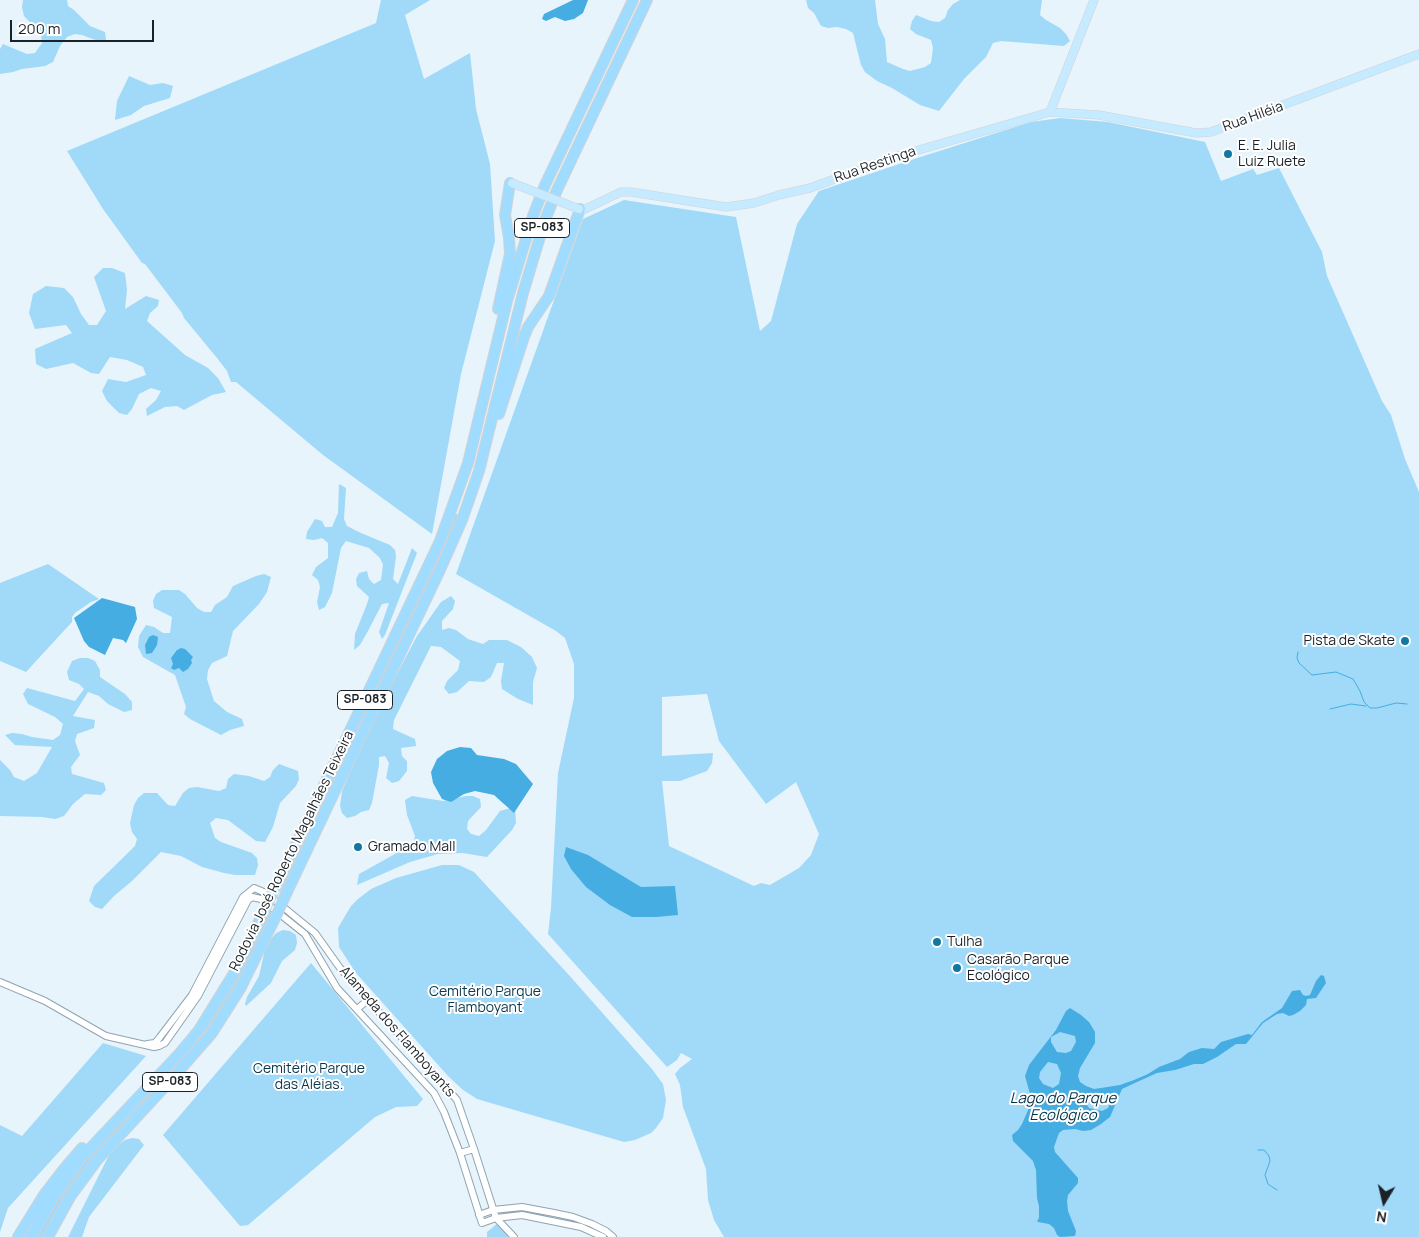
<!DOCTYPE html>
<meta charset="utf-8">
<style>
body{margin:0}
#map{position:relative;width:1419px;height:1237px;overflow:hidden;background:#e7f4fc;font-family:Manrope,sans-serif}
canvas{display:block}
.north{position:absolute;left:1359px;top:1177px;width:50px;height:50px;-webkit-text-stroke:4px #fff;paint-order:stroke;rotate:189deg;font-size:14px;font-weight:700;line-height:20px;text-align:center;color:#1a2227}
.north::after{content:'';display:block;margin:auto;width:18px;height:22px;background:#1a2227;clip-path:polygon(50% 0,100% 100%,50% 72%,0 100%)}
.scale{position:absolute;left:10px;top:20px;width:144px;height:22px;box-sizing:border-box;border:2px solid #1a2227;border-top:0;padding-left:6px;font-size:15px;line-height:18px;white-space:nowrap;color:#1a2227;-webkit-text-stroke:4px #fff;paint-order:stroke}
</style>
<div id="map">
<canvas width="1419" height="1237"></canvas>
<div class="north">N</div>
<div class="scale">200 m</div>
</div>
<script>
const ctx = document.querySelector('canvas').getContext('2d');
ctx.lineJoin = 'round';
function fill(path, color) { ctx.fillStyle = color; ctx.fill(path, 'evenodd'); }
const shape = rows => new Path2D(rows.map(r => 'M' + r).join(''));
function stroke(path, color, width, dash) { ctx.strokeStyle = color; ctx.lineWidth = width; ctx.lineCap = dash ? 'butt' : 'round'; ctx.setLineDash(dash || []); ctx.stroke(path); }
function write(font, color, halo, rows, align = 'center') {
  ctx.font = font + ' Manrope,sans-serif'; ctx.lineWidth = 4; ctx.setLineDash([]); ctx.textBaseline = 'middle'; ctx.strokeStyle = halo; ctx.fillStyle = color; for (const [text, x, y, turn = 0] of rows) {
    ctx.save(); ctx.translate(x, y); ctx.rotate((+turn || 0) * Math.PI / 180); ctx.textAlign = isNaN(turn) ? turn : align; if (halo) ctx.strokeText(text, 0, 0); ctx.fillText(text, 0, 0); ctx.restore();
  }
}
fill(shape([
 [23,0,67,0,68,6,74,10,90,26,105,32,106,40,98,41,82,35,75,34,67,37,60,46,53,62,45,66,22,69,13,72,0,74,0,49,3,44,27,54,35,53,42,43,41,34,24,16,22,7],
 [381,0,430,0,405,15,424,79,470,53,476,109,490,164,495,241,461,374,432,534,323,455,236,382,231,382,227,371,217,358,184,318,182,313,145,264,142,263,103,209,67,151,376,23],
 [806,0,875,0,878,24,885,39,887,62,903,69,910,71,925,67,931,63,933,48,931,40,916,34,910,29,912,21,916,15,931,21,939,22,945,18,948,10,953,4,960,0,1042,0,1040,15,1046,20,1060,28,1066,34,1070,41,1064,46,1001,41,993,43,986,57,964,79,939,111,920,105,892,88,877,81,865,72,861,65,853,33,846,29,837,27,828,28,821,26,814,13,808,8],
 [129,76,150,85,163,83,173,86,170,98,144,106,131,115,115,120,117,101],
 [1060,118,1108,122,1205,142,1221,181,1253,169,1257,175,1279,168,1322,252,1327,276,1382,401,1391,415,1405,459,1419,492,1419,1237,724,1237,714,1220,708,1200,706,1169,683,1107,680,1085,675,1074,680,1068,692,1059,681,1053,677,1060,667,1067,548,934,551,908,558,773,574,698,574,664,565,638,556,631,456,574,583,219,624,200,736,217,760,331,771,321,797,224,819,191,911,160,1031,122],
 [707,694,719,741,766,804,796,782,819,834,811,855,799,868,770,885,761,883,754,886,669,846,662,781,680,781,707,771,712,763,713,753,662,756,662,697],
 [103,268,112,268,125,273,127,290,125,309,146,296,159,300,158,306,150,313,147,321,185,355,208,368,218,378,226,392,212,395,184,410,177,406,165,407,147,416,146,409,156,400,161,391,151,388,139,394,132,409,127,415,119,413,107,401,102,391,108,379,126,382,146,375,143,367,127,360,110,357,99,374,91,373,73,363,46,369,36,364,35,349,72,333,66,325,35,329,29,313,33,294,46,286,64,288,73,297,81,314,89,325,97,325,106,311,94,277],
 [339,484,346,488,344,519,347,526,361,533,390,545,395,550,396,557,393,579,398,584,412,548,417,553,385,635,382,639,379,632,389,603,382,604,368,631,360,645,354,650,355,634,367,604,369,597,357,586,356,579,359,573,367,571,369,579,374,584,381,580,383,565,380,558,369,548,346,541,341,548,332,593,325,607,319,610,317,602,320,587,318,580,312,575,316,567,328,558,328,543,322,538,314,540,306,539,307,532,315,519,322,521,325,527,332,527,338,513],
 [455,513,460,516,283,894,278,890],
 [48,564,99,599,91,602,75,613,72,617,72,622,26,672,0,661,0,583],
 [264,574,271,577,267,592,259,604,233,631,227,656,212,663,208,670,207,679,214,701,227,712,242,719,244,726,230,730,221,735,190,719,184,714,186,707,175,675,143,657,138,647,139,636,146,625,154,627,163,633,170,633,172,617,154,608,153,601,156,594,162,590,179,590,185,594,197,608,204,612,211,612,215,605,227,597,233,586,256,576],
 [451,596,455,601,453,609,442,621,442,630,449,628,456,630,468,639,483,644,489,640,507,640,521,647,532,657,537,668,533,682,533,705,518,699,502,689,501,681,504,663,497,663,491,677,484,682,469,681,457,692,449,694,444,688,447,681,458,670,460,661,441,647,431,646,394,720,393,729,415,739,416,746,401,748,402,756,407,761,407,771,399,781,392,783,386,778,389,763,385,756,379,757,379,765,372,803,369,810,361,812,355,816,347,818,342,813,340,806,342,791,372,721,417,636,441,602],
 [80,658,88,658,95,661,100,670,100,677,125,694,132,702,132,710,124,712,108,704,99,696,88,692,73,716,95,720,94,728,77,734,75,741,80,755,71,767,72,774,104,783,106,790,101,795,85,794,73,804,64,816,55,819,42,817,0,816,0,760,10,770,14,777,24,781,37,773,52,747,15,745,5,735,12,733,22,734,32,737,53,740,60,735,63,724,55,717,28,704,23,694,27,688,75,701,84,689,79,684,69,680,67,672,72,661],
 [279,764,298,771,299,779,296,786,280,803,273,827,265,842,256,841,228,820,216,818,210,823,215,838,221,842,252,853,257,858,258,865,255,875,235,875,224,873,202,867,181,856,161,852,132,881,114,896,102,909,95,907,89,901,94,886,135,846,137,839,132,832,130,823,134,805,138,798,144,793,157,793,168,805,175,806,183,793,189,788,197,787,219,791,226,788,228,779,234,774,249,776,264,781,270,777,273,770],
 [412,796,443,801,466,796,473,796,480,799,481,807,468,821,467,829,471,834,479,836,486,830,500,811,507,809,515,808,516,823,512,830,487,857,463,853,438,854,410,862,357,885,359,874,413,844,415,836,407,815,405,800],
 [442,865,459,865,474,872,568,974,652,1069,663,1084,666,1100,663,1118,656,1128,651,1133,635,1140,624,1142,477,1099,463,1090,448,1076,356,973,339,947,338,928,351,906,358,899,371,889,396,878],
 [269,909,274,912,250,964,210,1031,135,1115,45,1237,35,1237,77,1169,170,1068],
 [283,930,290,931,296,935,297,943,295,950,282,961,271,983,246,1006,245,1004,247,997,259,976,266,945,276,933],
 [311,963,423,1099,417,1106,396,1107,375,1117,248,1225,240,1226,163,1135],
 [103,1043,146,1056,8,1208,0,1232,0,1125,22,1136],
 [132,1138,139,1139,144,1145,89,1217,82,1237,68,1237,112,1149,125,1140],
 [498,1223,511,1237,487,1237,487,1232]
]), '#a1d9f8');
fill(shape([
 [573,0,588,0,583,13,574,19,565,21,555,17,546,21,542,19,544,14],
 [102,598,135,607,137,619,126,643,123,640,113,638,105,655,89,647,84,641,74,618],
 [153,635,158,637,157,645,152,653,146,654,145,645,149,637],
 [181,648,185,649,193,657,191,660,192,663,188,669,183,672,179,668,174,670,171,668,173,664,171,658,177,650],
 [460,747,471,748,477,755,504,759,516,764,533,784,514,813,494,795,475,791,464,794,451,802,442,799,433,783,431,772,437,759,447,751],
 [566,847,588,855,641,887,675,886,678,915,656,917,632,917,610,905,586,887,571,869,564,856],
 [1321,975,1324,976,1326,983,1316,998,1307,999,1306,1005,1300,1011,1293,1015,1289,1016,1283,1013,1277,1014,1263,1023,1246,1044,1236,1044,1217,1057,1203,1064,1194,1064,1175,1070,1157,1073,1137,1082,1122,1089,1110,1117,1101,1124,1091,1130,1083,1131,1075,1129,1063,1130,1059,1133,1054,1147,1055,1152,1078,1178,1078,1183,1068,1195,1067,1201,1068,1211,1076,1231,1075,1236,1060,1237,1057,1235,1054,1228,1049,1224,1038,1222,1037,1221,1039,1218,1039,1206,1037,1198,1036,1170,1033,1161,1013,1141,1012,1135,1018,1130,1022,1124,1032,1101,1025,1076,1029,1065,1056,1030,1066,1011,1070,1008,1081,1015,1089,1022,1095,1032,1095,1043,1080,1068,1078,1076,1080,1082,1086,1086,1094,1089,1101,1088,1120,1085,1134,1080,1148,1074,1159,1067,1180,1059,1189,1052,1202,1048,1214,1049,1221,1042,1248,1034,1252,1035,1262,1022,1282,1008,1292,991,1300,990,1303,995,1306,996,1310,995,1316,981],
 [1060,1032,1075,1036,1076,1042,1071,1051,1066,1053,1057,1052,1051,1042,1051,1037],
 [1048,1062,1057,1064,1061,1073,1059,1084,1053,1088,1043,1084,1039,1078,1040,1072],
 [1096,1093,1104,1094,1110,1103,1108,1108,1102,1111,1089,1108,1086,1103,1086,1100]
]), '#45ade1');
stroke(shape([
 [1298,652,1297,658,1299,663,1312,675,1336,672,1353,679,1360,691,1364,702,1370,708,1377,708,1396,703,1407,704],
 [1330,709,1351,704,1366,706],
 [1258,1150,1264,1150,1269,1156,1270,1161,1265,1175,1268,1184,1277,1190]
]), '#45ade1', 1);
const minor = shape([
 [0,982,45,1001,106,1036,154,1047,159,1046,165,1043,198,996,248,900,252,897,261,899,305,934,337,988,434,1093,444,1112,460,1153,482,1223,496,1218,522,1215,581,1227,603,1237],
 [357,1009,368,1000],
 [147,1044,155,1043,160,1037,192,995,243,897,254,888,266,893,315,933,340,968,457,1100,474,1149,496,1218,514,1237],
 [460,1153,474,1149],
 [479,1215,493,1210,522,1207,554,1213,573,1217,592,1224,606,1231,613,1237]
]);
const major = shape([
 [1050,112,1094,0],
 [579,209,585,209,621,192,631,192,726,207,754,203,779,195,810,188,898,156,1050,112,1099,115,1196,133,1211,132,1419,54]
]);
const highway = shape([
 [498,309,510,254,509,238,505,215,510,183],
 [499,414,524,337,528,327,549,296,580,209],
 [277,884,440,541,468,463,507,301,533,216,545,185,633,0],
 [287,892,439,572,462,520,479,471,523,293,545,220,557,190,647,0],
 [18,1237,44,1195,64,1169,82,1148],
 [31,1237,52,1200,81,1158,179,1054,199,1030,233,975,265,909],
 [48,1237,70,1197,98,1159,171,1080,212,1033,240,989,276,916]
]);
stroke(minor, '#8fa4b0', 8);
stroke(major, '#d1d3d4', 9);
stroke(highway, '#d1d3d4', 12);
stroke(minor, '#fff', 6);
stroke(major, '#c6eaff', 8);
stroke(highway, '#a0dcff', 10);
const majorBridge = shape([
 [512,183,579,209]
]);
const highwayBridge = shape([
 [265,909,277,884],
 [276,916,287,892]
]);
stroke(majorBridge, '#d1d3d4', 9, []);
stroke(highwayBridge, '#d1d3d4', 12, []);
stroke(majorBridge, '#c6eaff', 8);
stroke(highwayBridge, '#a0dcff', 10);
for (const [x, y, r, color] of [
 [1228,154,5,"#1178a3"],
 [1405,641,5,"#1178a3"],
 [358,847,5,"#1178a3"],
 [937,942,5,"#1178a3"],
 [957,968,5,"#1178a3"]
]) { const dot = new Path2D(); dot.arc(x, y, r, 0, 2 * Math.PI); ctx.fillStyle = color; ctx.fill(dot); stroke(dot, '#fff', 2); }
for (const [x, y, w] of [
 [542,228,55],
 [365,700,55],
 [170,1082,55]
]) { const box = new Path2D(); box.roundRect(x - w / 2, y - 9.5, w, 19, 4); ctx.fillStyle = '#fff'; ctx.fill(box); stroke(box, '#1a2227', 1); }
write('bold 12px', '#1a2227', null, [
 ["SP-083",542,228],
 ["SP-083",365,700],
 ["SP-083",170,1082]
]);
write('14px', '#1a2227', '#fff', [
 ["Rua Hiléia",1253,117,-20],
 ["Rua Restinga",875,165,-19],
 ["Rodovia José Roberto Magalhães Teixeira",292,851,-64],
 ["Alameda dos Flamboyants",397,1032,49]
]);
write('14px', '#1a2227', '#fff', [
 ["E. E. Julia",1238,146],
 ["Luiz Ruete",1238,162],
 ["Pista de Skate",1395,641,"right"],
 ["Gramado Mall",368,847],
 ["Tulha",947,942],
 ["Casarão Parque",967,960],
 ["Ecológico",967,976]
], 'left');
write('14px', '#0a384d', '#fff', [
 ["Cemitério Parque",485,992],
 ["Flamboyant",485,1008],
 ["Cemitério Parque",309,1069],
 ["das Aléias.",309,1085]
]);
write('italic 15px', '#033348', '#fff', [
 ["Lago do Parque",1063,1099],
 ["Ecológico",1063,1116]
]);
</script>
